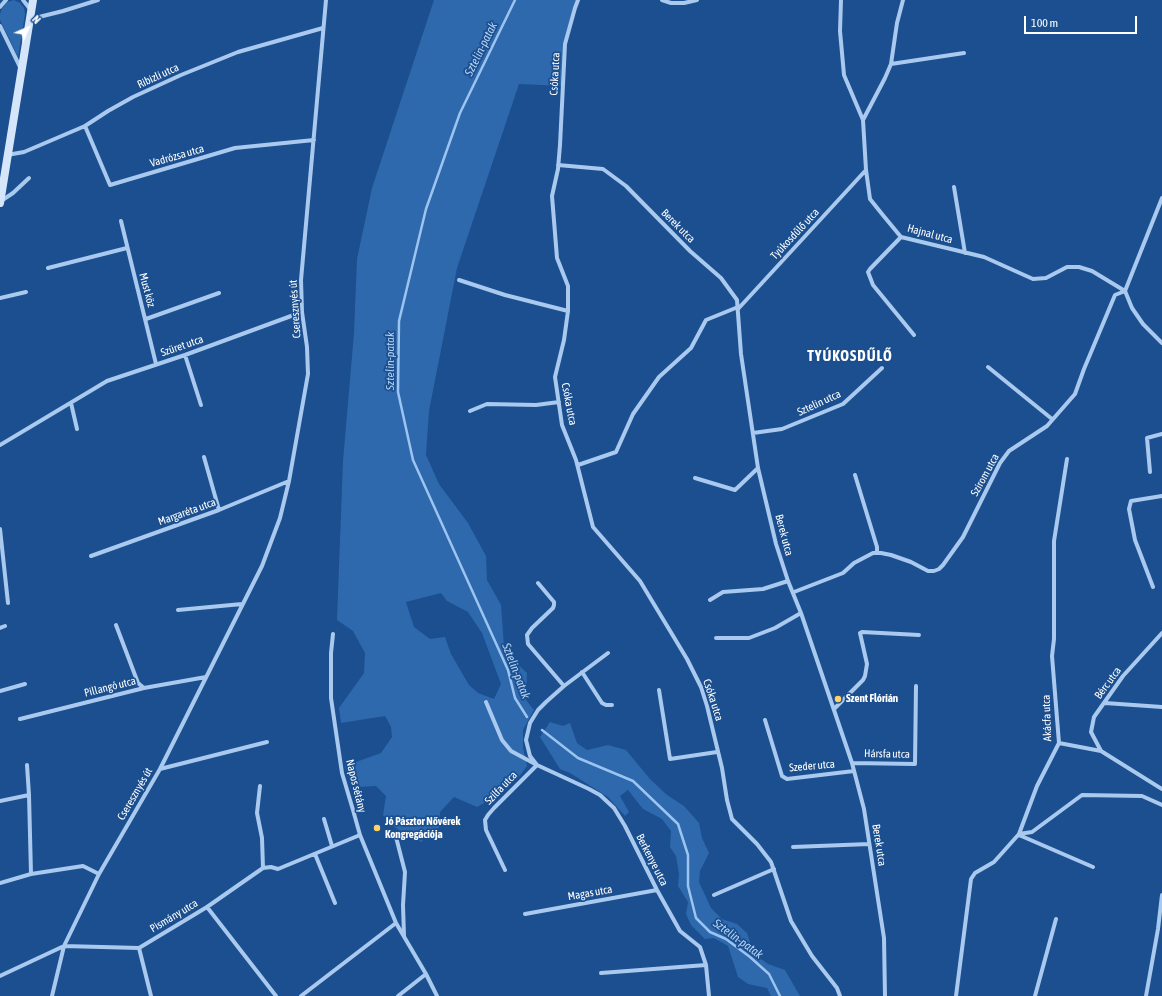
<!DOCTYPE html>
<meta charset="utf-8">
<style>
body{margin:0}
#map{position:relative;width:1162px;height:996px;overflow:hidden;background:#1b4f8f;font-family:"Asap Condensed",sans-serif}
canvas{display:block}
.north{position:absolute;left:8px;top:8px;width:40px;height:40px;-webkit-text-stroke:3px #1b4f8f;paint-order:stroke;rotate:45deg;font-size:11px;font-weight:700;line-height:16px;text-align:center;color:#fff}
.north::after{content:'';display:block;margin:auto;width:14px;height:18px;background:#fff;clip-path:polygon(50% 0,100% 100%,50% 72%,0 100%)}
.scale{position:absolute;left:1024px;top:16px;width:113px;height:18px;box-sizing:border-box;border:2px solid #fff;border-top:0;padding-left:5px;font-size:12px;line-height:14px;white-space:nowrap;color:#fff;-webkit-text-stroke:3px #1b4f8f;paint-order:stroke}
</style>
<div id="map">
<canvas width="1162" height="996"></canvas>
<div class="north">N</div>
<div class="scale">100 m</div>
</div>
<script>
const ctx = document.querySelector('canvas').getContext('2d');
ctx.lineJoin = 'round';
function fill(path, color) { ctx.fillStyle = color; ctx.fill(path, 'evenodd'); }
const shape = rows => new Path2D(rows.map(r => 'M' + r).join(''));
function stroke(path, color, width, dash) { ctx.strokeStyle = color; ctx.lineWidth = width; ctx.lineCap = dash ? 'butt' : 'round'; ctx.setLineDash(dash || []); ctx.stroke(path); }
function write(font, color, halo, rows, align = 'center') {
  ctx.font = font + ' "Asap Condensed",sans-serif'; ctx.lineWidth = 3.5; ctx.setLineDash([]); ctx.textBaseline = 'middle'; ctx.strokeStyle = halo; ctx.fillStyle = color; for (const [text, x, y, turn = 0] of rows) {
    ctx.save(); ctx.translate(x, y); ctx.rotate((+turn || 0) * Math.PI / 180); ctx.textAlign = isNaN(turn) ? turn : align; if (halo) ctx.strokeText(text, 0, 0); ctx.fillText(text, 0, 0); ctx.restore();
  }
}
fill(shape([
 [14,0,20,3,24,8,25,14,18,57,0,20,0,14,2,9,7,2],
 [434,0,578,0,565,44,564,86,519,84,457,268,429,411,426,455,439,484,468,523,486,556,487,580,501,605,504,647,511,658,527,673,526,700,534,710,523,730,523,748,527,766,519,777,493,798,477,807,454,797,440,812,439,828,425,833,422,842,404,834,392,825,383,815,386,796,376,786,358,787,351,784,345,766,381,753,392,737,391,727,385,716,341,723,339,708,364,673,365,653,353,631,337,620,343,461,354,333,357,259,372,188],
 [441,593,447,601,468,612,482,633,501,684,494,699,478,693,469,685,451,654,445,637,430,639,414,627,406,602],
 [550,722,563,726,570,723,577,743,587,750,608,745,626,750,650,779,667,795,684,806,699,823,702,838,709,853,700,871,699,882,711,908,722,919,737,924,747,933,754,954,768,964,785,970,800,996,771,996,767,988,748,984,738,977,728,946,714,938,705,939,691,925,686,914,688,902,678,886,679,874,676,856,670,847,671,831,662,819,643,809,628,790,620,796,629,812,625,816,608,797,570,773,560,769,540,737]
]), '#2e69ad');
stroke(shape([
 [515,0,460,113,426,209,399,321,398,392,413,460,508,670,515,698,527,717],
 [542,730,578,758,633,781,678,824,688,855,688,886,696,918,710,932,726,939,750,957,769,974,780,996]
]), '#9cc4f0', 2.5);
stroke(shape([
 [23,0,30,9],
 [578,0,575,8,565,44,560,145,558,169,552,196,557,258,568,286,568,311,564,340,555,377,562,425,576,460,593,527,640,581,687,659,701,687,707,706,722,768,727,800,732,819,757,844,771,862,791,921,812,956,837,988,840,996],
 [662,0,671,3,684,3,697,0],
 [841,0,840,31,844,75,863,120],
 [903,0,897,23,891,64,885,78,863,120,866,170,870,199,882,214,901,237,984,257,1033,279,1046,278,1067,267,1079,267,1092,271,1125,291],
 [0,7,6,0],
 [31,19,63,11,98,0],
 [0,26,21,69],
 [891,64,964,53],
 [85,126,110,185,235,148,314,140],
 [7,155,24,152,85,126,108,111,133,97,181,75,238,52,323,28],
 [558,165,603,169,626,186,690,251,721,278,737,300,741,354,758,468,776,544,788,581,801,613,852,763,864,809,884,938,885,996],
 [954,187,965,253],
 [1,201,13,193,29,178],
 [121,221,156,364],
 [901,237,870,269,868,272,873,285,914,335],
 [48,268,127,248],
 [459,280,505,295,568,311],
 [1125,291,1132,308,1143,324,1162,343],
 [0,298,26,292],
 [738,309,866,170],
 [146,319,219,293],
 [185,355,201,405],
 [988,367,1052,419],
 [71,403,77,429],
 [470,411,487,404,536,405,559,402],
 [753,433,782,429,843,404,882,368],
 [0,445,107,381,185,355,302,312],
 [204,457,219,510],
 [578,465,616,452,633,414,659,377,691,348,706,320,738,307],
 [1150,472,1147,438,1162,434],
 [855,475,877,547,877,552],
 [695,478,735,490,758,468],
 [0,529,8,603],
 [91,556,219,510,289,481],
 [538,583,554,602,554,605,553,608,532,628,527,635,528,644,564,686,546,702,538,710,530,723,526,740,530,756,537,765,589,789,600,795,614,808,625,826,657,890,680,931,700,947,706,965,709,996],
 [1153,587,1135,540,1129,509,1131,501,1162,496],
 [794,592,843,573,854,563,873,553,881,553,891,555,911,562,928,571,934,571,939,569,943,565,963,537,1000,463,1009,451,1047,426,1075,394,1084,369,1115,295,1125,291,1162,198],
 [710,600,723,592,763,589,788,581],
 [178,610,242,604],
 [116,625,138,683,144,688],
 [0,628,5,626],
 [1162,633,1123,676,1094,717,1091,732,1101,751,1162,789],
 [333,634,331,653,331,698,342,773,353,810,360,835,396,923,426,974,437,996],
 [716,638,749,638,775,628,801,613],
 [582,672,602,703,606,705,612,705],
 [564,686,608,653],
 [659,690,670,759,717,752],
 [0,691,25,684],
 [486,702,502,740,511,751,537,765,494,808,488,815,485,820,486,830,505,870],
 [1105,703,1162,707],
 [834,709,863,680,865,676,867,664,860,633,862,632,919,635],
 [20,719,144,688,206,677],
 [765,720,782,776,787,779,854,771],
 [1059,743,1101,751],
 [852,763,915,764,916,686],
 [27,765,29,795,31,874],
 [160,769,267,742],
 [260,786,257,813,262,838,263,868],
 [0,801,29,795],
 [324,819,332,846],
 [1019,834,1032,832,1082,795,1142,796,1162,805],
 [1019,835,1093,867],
 [396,837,405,872,403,905,404,936],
 [793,847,869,844],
 [315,854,335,903],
 [0,883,31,874,83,866,99,874],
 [714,895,774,869],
 [207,907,263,868,271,867,278,869,360,835],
 [525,914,657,890],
 [139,948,151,996],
 [601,973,706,965],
 [0,976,64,946,139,948,207,907,276,996],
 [52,996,64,946,99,874,160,769,262,566,280,518,289,481,308,374,307,347,302,312,301,280,326,0],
 [301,996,396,923],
 [398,996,426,974],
 [956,996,971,879,975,873,994,862,1019,834,1037,786,1059,743,1052,656,1054,639,1054,541,1067,459],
 [1035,996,1056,919],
 [1146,996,1158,929,1162,895]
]), '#a9c9ee', 4);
stroke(shape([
 [0,203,33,0]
]), '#d6e6fa', 8);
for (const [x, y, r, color] of [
 [838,699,4,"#ffd166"],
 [377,828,4,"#ffd166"]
]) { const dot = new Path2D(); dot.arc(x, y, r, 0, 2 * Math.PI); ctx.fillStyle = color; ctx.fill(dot); stroke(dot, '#1b4f8f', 1.5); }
write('11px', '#fff', '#1b4f8f', [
 ["Csóka utca",555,74,-87],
 ["Ribizli utca",158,76,-25],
 ["Vadrózsa utca",177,156,-16],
 ["Berek utca",678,226,45],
 ["Tyúkosdűlő utca",795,234,-47],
 ["Hajnal utca",930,234,15],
 ["Must köz",147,290,75],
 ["Cseresznyés út",295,309,-94],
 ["Szüret utca",182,346,-19],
 ["Sztelin utca",819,403,-25],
 ["Csóka utca",569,404,79],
 ["Szirom utca",985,475,-61],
 ["Margaréta utca",187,512,-20],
 ["Berek utca",784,535,75],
 ["Bérc utca",1108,683,-54],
 ["Pillangó utca",110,687,-14],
 ["Csóka utca",713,700,72],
 ["Akácfa utca",1047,718,-92],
 ["Hársfa utca",887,754,1],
 ["Szeder utca",812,766,-5],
 ["Napos sétány",356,786,76],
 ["Szilfa utca",501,788,-46],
 ["Cseresznyés út",135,794,-60],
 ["Berek utca",879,845,81],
 ["Berkenye utca",652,860,63],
 ["Magas utca",590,893,-10],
 ["Pismány utca",174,916,-31]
]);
write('bold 11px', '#fff', '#1b4f8f', [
 ["Szent Flórián",846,699],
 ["Jó Pásztor Nővérek",385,822],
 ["Kongregációja",385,835]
], 'left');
write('italic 12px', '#b5d3f5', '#1b4f8f', [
 ["Sztelin-patak",481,49,-64],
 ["Sztelin-patak",390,361,-90],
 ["Sztelin-patak",516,671,69],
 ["Sztelin-patak",738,939,36]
]);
ctx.letterSpacing = '1px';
write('bold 15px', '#fff', '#1b4f8f', [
 ["TYÚKOSDŰLŐ",850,356]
]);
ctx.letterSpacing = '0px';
</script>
